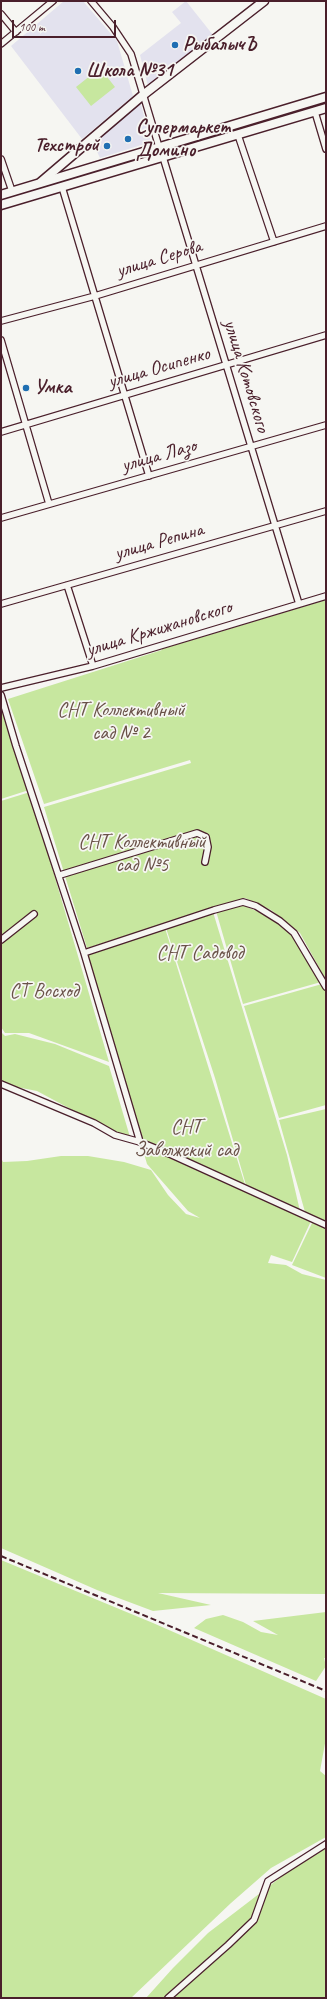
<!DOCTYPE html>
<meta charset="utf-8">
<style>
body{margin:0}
#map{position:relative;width:327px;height:1999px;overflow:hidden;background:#f6f6f2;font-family:Caveat,sans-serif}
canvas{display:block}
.frame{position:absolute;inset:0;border:2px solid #4a1f2b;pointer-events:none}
.scale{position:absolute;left:12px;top:20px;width:104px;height:18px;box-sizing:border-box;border:2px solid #4a1f2b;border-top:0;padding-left:5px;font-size:12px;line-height:14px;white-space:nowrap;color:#4a1f2b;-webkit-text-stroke:3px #f6f6f2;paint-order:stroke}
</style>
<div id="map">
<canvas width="327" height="1999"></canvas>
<div class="frame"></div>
<div class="scale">100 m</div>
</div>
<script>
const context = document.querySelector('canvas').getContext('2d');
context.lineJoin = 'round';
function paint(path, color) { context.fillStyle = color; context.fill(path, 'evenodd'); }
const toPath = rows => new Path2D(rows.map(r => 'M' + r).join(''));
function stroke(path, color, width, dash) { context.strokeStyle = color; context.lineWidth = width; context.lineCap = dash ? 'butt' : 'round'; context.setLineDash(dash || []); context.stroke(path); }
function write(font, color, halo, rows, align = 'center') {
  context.font = font + ' Caveat,sans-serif'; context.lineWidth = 3.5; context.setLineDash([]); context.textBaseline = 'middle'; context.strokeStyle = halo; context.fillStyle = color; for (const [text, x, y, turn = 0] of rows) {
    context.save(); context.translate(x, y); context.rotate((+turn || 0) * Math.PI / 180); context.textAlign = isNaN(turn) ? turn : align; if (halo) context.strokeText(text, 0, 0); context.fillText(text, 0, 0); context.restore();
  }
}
paint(toPath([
 [64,1,83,1,117,41,133,96,82,139,11,46],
 [186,1,213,35,148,86,140,55,181,23,172,12],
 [140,101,151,142,100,158,92,141]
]), '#e3e2ee');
paint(toPath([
 [100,68,115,87,91,106,76,87],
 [326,600,326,980,300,933,271,910,245,898,87,948,44,807,191,763,190,760,44,804,8,699,162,650,162,649],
 [1,695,29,790,1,799],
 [30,792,109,1062,29,1033,5,1033,1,1027,1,801],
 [243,905,270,917,292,935,321,982,243,1004,216,911],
 [213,912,287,1155,300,1211,246,1185,215,1078,166,928],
 [165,928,247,1191,311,1220,305,1212,279,1120,326,1109,326,1278,292,1265,312,1223,311,1221,292,1262,271,1255,268,1263,286,1265,302,1274,326,1280,326,1594,158,1593,211,1605,153,1611,97,1590,1,1548,1,1158,3,1162,27,1161,61,1156,88,1156,124,1162,151,1170,168,1195,186,1214,200,1218,188,1211,147,1164,87,955],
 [322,984,326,991,326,1105,279,1118,244,1006],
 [1,1032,5,1036,15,1034,55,1044,109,1066,130,1137,121,1136,37,1091,1,1084],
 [1,1560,153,1623,326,1699,326,1738,320,1771,326,1776,326,1837,271,1868,231,1903,131,1998,1,1998],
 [326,1612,326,1658,324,1658,326,1666,316,1681,194,1628,206,1619,223,1615,243,1622,261,1632,278,1635,253,1621],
 [326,1848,326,1998,146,1998,173,1968,208,1933,285,1874]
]), '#c7e79f');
const street = toPath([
 [91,1,113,27,131,54,159,147],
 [1,14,16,32],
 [1,44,53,1],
 [315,112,326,149],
 [238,135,274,242],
 [163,157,299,604],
 [1,159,12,191],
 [62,187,149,476],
 [1,321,95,296,326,226],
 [1,340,49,504],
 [1,432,326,335],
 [1,518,326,425],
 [67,585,93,666],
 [1,604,326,511],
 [1,688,93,666,326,596],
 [1,695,16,746,84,953,140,1142],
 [60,875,197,833,206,837,208,847,205,862],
 [1,940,34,914],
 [84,953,214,910,243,902,256,906,280,921,294,933,326,987],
 [1,1084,94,1123,115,1135,140,1142,172,1155,326,1225],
 [168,1998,228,1945,254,1920,268,1881,326,1844]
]);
const secondary = toPath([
 [41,182,143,95,264,1]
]);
const primary = toPath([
 [1,195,326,97],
 [1,205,326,108]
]);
stroke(street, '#4a1f2b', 8);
stroke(secondary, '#4a1f2b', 11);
stroke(primary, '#4a1f2b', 11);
stroke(street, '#f6f6f2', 5.5);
stroke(secondary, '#f6f6f2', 8);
stroke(primary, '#f6f6f2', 8);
stroke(toPath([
 [1,1556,326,1691]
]), '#4a1f2b', 2, [6, 3]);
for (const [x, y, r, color] of [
 [175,45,4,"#1f6fb2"],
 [78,71,4,"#1f6fb2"],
 [128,139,4,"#1f6fb2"],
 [107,146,4,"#1f6fb2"],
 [26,388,4,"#1f6fb2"]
]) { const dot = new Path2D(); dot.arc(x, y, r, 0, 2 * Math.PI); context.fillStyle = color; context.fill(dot); stroke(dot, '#f6f6f2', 1.5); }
write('bold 20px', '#4a1f2b', '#f6f6f2', [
 ["РыбалычЪ",183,45],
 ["Школа №31",86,71],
 ["Супермаркет",136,128],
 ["Домино",136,151],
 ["Техстрой",99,146,"right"],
 ["Умка",34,388]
], 'left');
write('20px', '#4a1f2b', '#f6f6f2', [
 ["улица Серова",159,259,-17],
 ["улица Осипенко",159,368,-16],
 ["улица Котовского",246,376,73],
 ["улица Лазо",159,456,-16],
 ["улица Репина",159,542,-16],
 ["улица Кржижановского",159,629,-17]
]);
write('20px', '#695148', '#f6f6f2', [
 ["СНТ Коллективный",121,711],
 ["сад № 2",121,734],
 ["СНТ Коллективный",142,843],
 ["сад №5",142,866],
 ["СНТ Садовод",200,954],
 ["СТ Восход",44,992],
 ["СНТ",186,1128],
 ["Заволжский сад",186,1151]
]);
</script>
